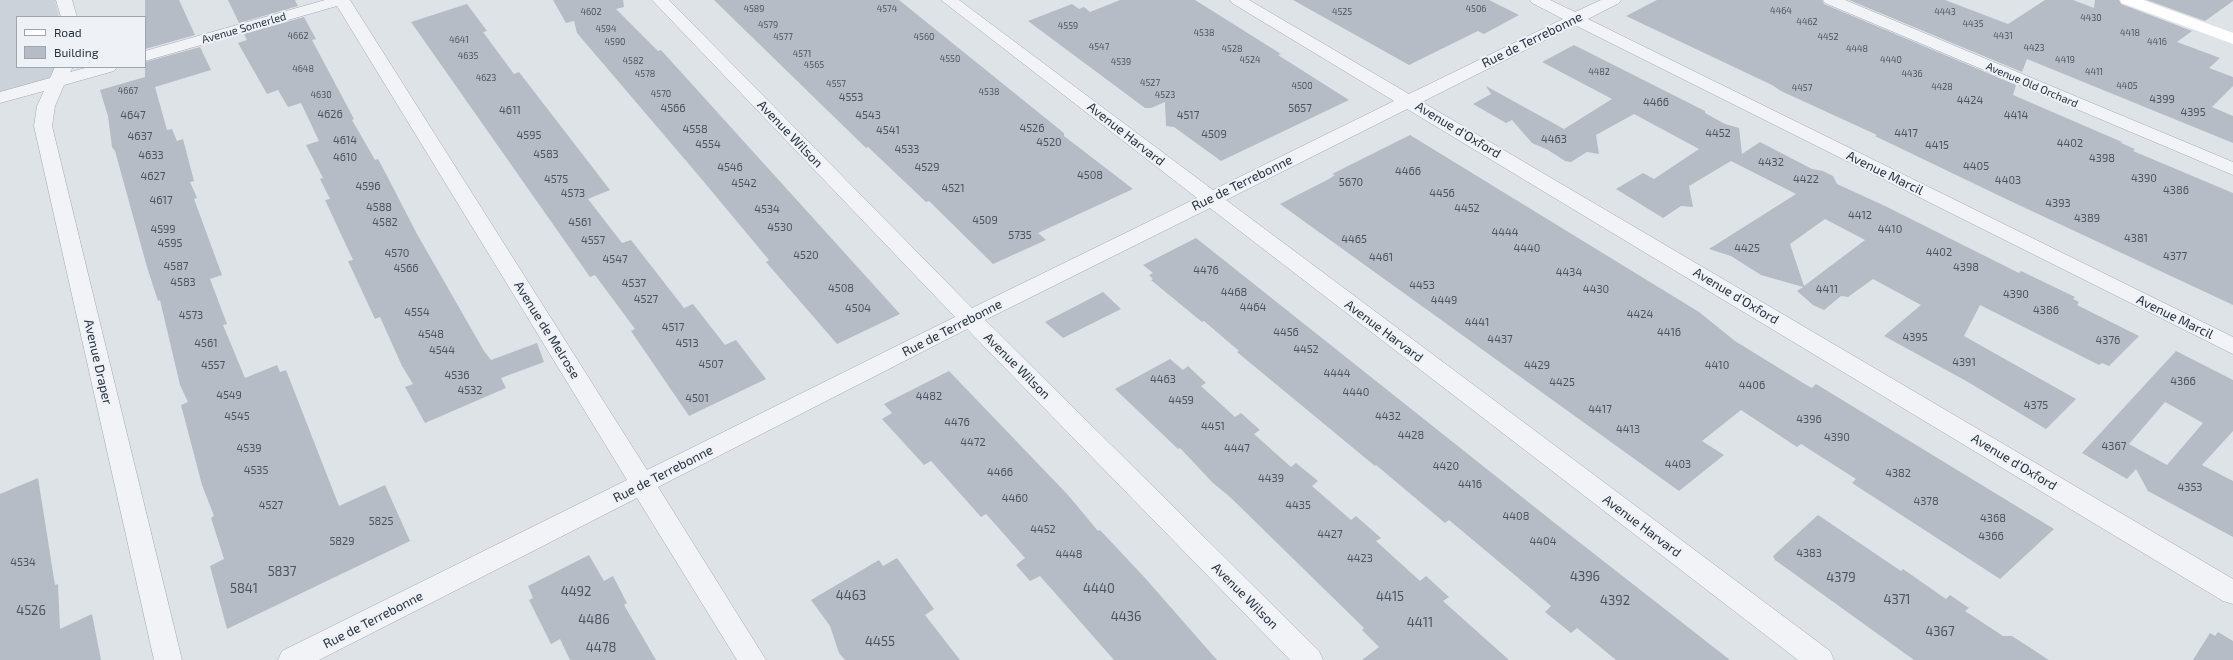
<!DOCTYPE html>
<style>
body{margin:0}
#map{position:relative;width:2233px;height:660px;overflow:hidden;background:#dee3e8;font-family:"Exo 2",sans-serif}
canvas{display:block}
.legend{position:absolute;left:16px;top:16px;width:130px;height:52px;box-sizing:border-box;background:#eef2f6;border:1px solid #9ea5ad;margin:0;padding:5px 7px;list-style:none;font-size:12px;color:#27313f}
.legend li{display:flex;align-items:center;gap:8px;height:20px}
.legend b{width:20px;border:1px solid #9ea5ad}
</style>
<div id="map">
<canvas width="2233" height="660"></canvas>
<ul class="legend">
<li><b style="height:5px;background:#fff"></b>Road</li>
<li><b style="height:11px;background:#b5bcc5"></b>Building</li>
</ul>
</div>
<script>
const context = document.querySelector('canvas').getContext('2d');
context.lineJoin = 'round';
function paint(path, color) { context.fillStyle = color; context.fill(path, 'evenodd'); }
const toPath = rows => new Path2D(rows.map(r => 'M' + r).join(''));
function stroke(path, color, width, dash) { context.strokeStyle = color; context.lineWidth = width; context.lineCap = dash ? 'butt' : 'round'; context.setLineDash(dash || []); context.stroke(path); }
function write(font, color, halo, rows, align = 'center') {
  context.font = font + ' "Exo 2",sans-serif'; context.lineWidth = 4; context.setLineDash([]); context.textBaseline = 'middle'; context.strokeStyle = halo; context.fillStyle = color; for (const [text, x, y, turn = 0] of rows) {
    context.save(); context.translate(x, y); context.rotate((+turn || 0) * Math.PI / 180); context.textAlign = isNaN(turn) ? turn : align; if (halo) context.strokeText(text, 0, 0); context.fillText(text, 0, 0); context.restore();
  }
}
paint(toPath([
 [0,0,55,0,59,17,17,17,17,67,61,67,57,82,0,98]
]), '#ccd2da');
paint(toPath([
 [145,0,179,0,195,35,145,49],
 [228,0,295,0,298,6,239,23],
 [553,0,623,0,624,7,616,9,658,51,661,50,900,314,837,344,766,262,769,260,699,176,577,33,574,21,566,23],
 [714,0,899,0,1064,133,1064,136,1133,189,1038,233,1046,240,993,264,929,201,926,202,868,147,866,148],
 [1120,0,1195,0,1281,54,1278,55,1349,100,1221,161,1174,127,1166,126,1165,102,1151,108,1145,108,1028,21,1072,4,1079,9,1084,7,1090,12],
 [1293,0,1489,0,1519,15,1484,34,1478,31,1409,65],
 [1657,0,1822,0,1824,4,2016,85,2013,95,2122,142,2121,143,2135,149,2133,151,2233,193,2233,305,2006,199,1875,136,1877,135,1781,91,1772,85,1626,16],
 [1849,0,1945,0,2008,24,2045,0,2073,0,2094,8,2095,0,2119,0,2121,4,2192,31,2177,42,2220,58,2209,68,2233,77,2233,86,2212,107,2233,116,2233,143,2027,59,2022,72],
 [2147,0,2233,0,2233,1,2205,21],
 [467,4,487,31,483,32,514,74,519,72,610,190,588,199,622,243,631,240,684,308,693,304,725,345,736,340,766,379,689,416,631,331,635,329,595,275,590,277,411,22],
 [304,17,316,39,312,40,354,119,352,120,375,160,378,159,385,172,417,234,484,351,491,360,537,343,544,362,501,378,506,388,425,423,405,387,413,384,402,366,380,317,375,319,348,261,353,260,325,200,330,199,320,179,323,178,306,145,319,141,301,103,288,107,278,90,267,94,238,43,247,40,244,34],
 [1574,45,1705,111,1705,113,1725,124,1739,128,1742,154,1760,142,1812,169,1823,171,1833,176,1837,184,1885,206,2019,273,2021,271,2075,297,2073,299,2079,302,2077,305,2139,336,2109,366,2102,363,2099,365,1980,305,1964,336,2076,399,2046,429,1968,382,1884,336,1921,305,1873,279,1848,297,1841,296,1824,310,1813,305,1797,291,1803,287,1761,275,1731,256,1709,249,1796,194,1731,161,1689,186,1693,207,1681,206,1663,218,1616,189,1643,173,1654,179,1699,149,1634,114,1596,135,1599,154,1587,152,1571,162,1565,161,1548,150,1532,143,1512,120,1506,123,1473,104,1491,94,1486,86,1564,129,1612,99,1542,62],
 [1825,219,1865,240,1804,286,1790,244],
 [200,47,211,70,155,87,167,130,172,129,177,141,183,139,194,181,190,182,197,198,194,199,222,275,210,279,227,324,223,325,245,378,277,365,280,372,286,370,339,506,385,485,410,541,227,629,210,566,224,559,211,518,214,516,202,485,181,405,188,402,180,385,160,300,158,301,147,267,115,151,112,147,108,116,100,90,145,77,145,62],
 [1410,135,1699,312,1735,341,1808,386,1812,388,1816,384,2054,529,2000,579,1852,483,1856,479,1801,444,1797,447,1741,410,1702,441,1724,455,1679,491,1280,204,1329,179,1335,175,1332,174],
 [1196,238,1556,524,1730,660,1616,660,1577,628,1571,633,1545,612,1551,606,1535,592,1449,520,1445,523,1376,465,1375,466,1237,352,1239,351,1204,321,1202,322,1151,280,1153,279,1149,275,1153,273,1143,265],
 [1103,292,1121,309,1063,338,1045,322],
 [2176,351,2233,380,2233,431,2202,465,2233,481,2233,537,2148,491,2136,469,2127,479,2082,453],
 [2165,402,2203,423,2167,465,2129,444],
 [1170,359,1183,370,1188,366,1206,383,1201,386,1235,417,1241,413,1260,430,1254,434,1291,467,1296,463,1318,481,1312,486,1351,520,1356,516,1381,538,1376,541,1420,581,1426,576,1449,597,1443,601,1509,660,1362,660,1379,647,1362,630,1364,628,1230,497,1213,483,1180,448,1178,449,1115,389],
 [949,371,1068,495,1098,531,1100,530,1145,578,1217,660,1114,660,1040,576,1030,581,1016,565,1025,558,995,524,986,514,981,517,931,461,924,465,882,419,892,413,884,404],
 [38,478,55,585,58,584,60,629,92,614,101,660,0,660,0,494],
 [1818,515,1901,571,1903,569,1946,599,1950,595,1969,608,1965,611,2003,636,2012,636,2049,660,1914,660,1775,560,1773,556],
 [589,555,604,581,613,576,627,603,624,605,656,660,570,660,560,639,551,644,529,600,533,598,528,586],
 [897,558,934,609,925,615,960,660,845,660,839,653,830,626,811,600,879,560,883,566],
 [2218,632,2233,641,2233,660,2193,660,2210,633,2215,636]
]), '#b5bcc5');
const street = toPath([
 [56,0,72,0,77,17,61,17,56,0],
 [325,0,350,0,647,470,955,317,652,0,669,0,972,308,1197,198,941,0,959,0,1213,190,1394,101,1232,3,1230,0,1249,0,1409,94,1563,19,1532,3,1530,0,1550,0,1575,12,1601,0,1621,0,1619,3,1588,19,2233,337,2233,354,1575,25,1422,102,2233,579,2233,604,2223,601,1407,109,1226,200,1830,651,1834,660,1798,660,1210,208,985,320,1319,651,1323,660,1290,660,967,329,658,487,766,660,737,660,637,498,319,660,278,660,282,651,627,480,337,6,145,61,145,51,325,0],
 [1823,0,1845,0,2233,162,2233,175,1825,3,1823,0],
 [55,67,73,67,70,72,89,67,117,67,114,71,64,85,55,106,52,126,182,660,154,660,34,126,37,106,44,91,0,103,0,92,50,78,55,67]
]);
stroke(street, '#a3aab2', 1);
paint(street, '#f1f3f6');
paint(toPath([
 [2120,0,2143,0,2233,33,2233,44,2122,3,2120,0]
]), '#fff');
write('9px', '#4a5460', null, [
 ["4589",754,9],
 ["4574",887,9],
 ["4506",1476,9],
 ["4464",1781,11],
 ["4602",591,12],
 ["4525",1342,12],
 ["4443",1945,12],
 ["4430",2091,18],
 ["4462",1807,22],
 ["4435",1973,24],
 ["4579",768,25],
 ["4559",1068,26],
 ["4594",606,29],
 ["4538",1204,33],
 ["4418",2130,33],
 ["4662",298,36],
 ["4431",2003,36],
 ["4577",783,37],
 ["4560",924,37],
 ["4452",1828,37],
 ["4641",459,40],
 ["4590",615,42],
 ["4416",2157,42],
 ["4547",1099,47],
 ["4423",2034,48],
 ["4528",1232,49],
 ["4448",1857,49],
 ["4571",802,54],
 ["4635",468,56],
 ["4550",950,59],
 ["4524",1250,60],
 ["4440",1891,60],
 ["4419",2065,60],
 ["4582",633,61],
 ["4539",1121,62],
 ["4565",814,65],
 ["4648",303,69],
 ["4482",1599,72],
 ["4411",2094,72],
 ["4578",645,74],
 ["4436",1912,74],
 ["4623",486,78],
 ["4527",1150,83],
 ["4557",836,84],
 ["4500",1302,86],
 ["4405",2127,86],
 ["4428",1942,87],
 ["4457",1802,88],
 ["4667",128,91],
 ["4538",989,92],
 ["4570",661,94],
 ["4630",321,95],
 ["4523",1165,95]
]);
write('11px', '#27313f', '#eef2f6', [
 ["Avenue Somerled",244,28,-16],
 ["Avenue Old Orchard",2032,85,23]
]);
write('11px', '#4a5460', null, [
 ["4553",851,97],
 ["4399",2162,99],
 ["4424",1970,100],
 ["4466",1656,102],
 ["4566",673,108],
 ["5657",1300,108],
 ["4611",510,110],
 ["4395",2193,112],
 ["4626",330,114],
 ["4647",133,115],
 ["4543",868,115],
 ["4517",1188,115],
 ["4414",2016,115],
 ["4526",1032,128],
 ["4558",695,129],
 ["4541",888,130],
 ["4452",1718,133],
 ["4417",1906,133],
 ["4509",1214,134],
 ["4595",529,135],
 ["4637",140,136],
 ["4463",1554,139],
 ["4614",345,140],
 ["4520",1049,142],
 ["4402",2070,143],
 ["4554",708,144],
 ["4415",1937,145],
 ["4533",907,149],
 ["4583",546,154],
 ["4633",151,155],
 ["4610",345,157],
 ["4398",2102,158],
 ["4432",1771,162],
 ["4405",1976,166],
 ["4546",730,167],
 ["4529",927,167],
 ["4466",1408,171],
 ["4508",1090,175],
 ["4627",153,176],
 ["4390",2144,178],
 ["4575",556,179],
 ["4422",1806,179],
 ["4403",2008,180],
 ["5670",1351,182],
 ["4542",744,183],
 ["4596",368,186],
 ["4521",953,188],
 ["4386",2176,190],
 ["4573",573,193],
 ["4456",1442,193],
 ["4617",161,200],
 ["4393",2058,203],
 ["4588",379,207],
 ["4452",1467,208],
 ["4534",767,209],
 ["4412",1860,215],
 ["4389",2087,218],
 ["4509",985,220],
 ["4582",385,222],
 ["4561",580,222],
 ["4530",780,227],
 ["4599",163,229],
 ["4410",1890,229],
 ["4444",1505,232],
 ["5735",1020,235],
 ["4381",2136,238],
 ["4465",1354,239],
 ["4557",593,240],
 ["4595",170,243],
 ["4440",1527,248],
 ["4425",1747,248],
 ["4402",1939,252],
 ["4570",397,253],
 ["4520",806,255],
 ["4377",2175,256],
 ["4461",1381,257],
 ["4547",615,259],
 ["4587",176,266],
 ["4398",1966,267],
 ["4566",406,268],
 ["4476",1206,270],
 ["4434",1569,272],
 ["4583",183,282],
 ["4537",634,283],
 ["4453",1422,285],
 ["4508",841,288],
 ["4430",1596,289],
 ["4411",1827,289],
 ["4468",1234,292],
 ["4390",2016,294],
 ["4527",646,299],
 ["4449",1444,300],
 ["4464",1253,307],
 ["4504",858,308],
 ["4386",2046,310],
 ["4554",417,312],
 ["4424",1640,314],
 ["4573",191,315],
 ["4441",1477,322],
 ["4517",673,327],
 ["4456",1286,332],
 ["4416",1669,332],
 ["4548",431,334],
 ["4395",1915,337],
 ["4437",1500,339],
 ["4376",2108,340],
 ["4561",206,343],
 ["4513",687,343],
 ["4452",1306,349],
 ["4544",442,350],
 ["4391",1964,362],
 ["4507",711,364],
 ["4557",213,365],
 ["4429",1537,365],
 ["4410",1717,365],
 ["4444",1337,373],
 ["4536",457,375],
 ["4463",1163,379],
 ["4366",2183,381],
 ["4425",1562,382],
 ["4406",1752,385],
 ["4532",470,390],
 ["4440",1356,392],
 ["4549",229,395],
 ["4482",929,396],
 ["4501",697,398],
 ["4459",1181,400],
 ["4375",2036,405],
 ["4417",1600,409],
 ["4545",237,416],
 ["4432",1388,416],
 ["4396",1809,419],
 ["4476",957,422],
 ["4451",1213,426],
 ["4413",1628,429],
 ["4428",1411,435],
 ["4390",1837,437],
 ["4472",973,442],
 ["4367",2114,446],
 ["4539",249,448],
 ["4447",1237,448],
 ["4403",1678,464],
 ["4420",1446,466],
 ["4535",256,470],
 ["4466",1000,472],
 ["4382",1898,473],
 ["4439",1271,478],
 ["4416",1470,484],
 ["4353",2190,487],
 ["4460",1015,498],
 ["4378",1926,501],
 ["4527",271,505],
 ["4435",1298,505],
 ["4408",1516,516],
 ["4368",1993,518],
 ["5825",381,521],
 ["4452",1043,529],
 ["4427",1330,534],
 ["4366",1991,536],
 ["5829",342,541],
 ["4404",1543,541],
 ["4383",1809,553],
 ["4448",1069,554],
 ["4423",1360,558],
 ["4534",23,562]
]);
write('13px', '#27313f', '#eef2f6', [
 ["Rue de Terrebonne",1532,40,-26],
 ["Avenue d'Oxford",1458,130,31],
 ["Avenue Wilson",790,134,46],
 ["Avenue Harvard",1126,134,38],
 ["Avenue Marcil",1885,173,26],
 ["Rue de Terrebonne",1242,183,-26],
 ["Avenue d'Oxford",1736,296,31],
 ["Avenue Marcil",2175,317,26],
 ["Rue de Terrebonne",952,328,-27],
 ["Avenue de Melrose",547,330,58],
 ["Avenue Harvard",1384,331,37],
 ["Avenue Draper",98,362,77],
 ["Avenue Wilson",1017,366,45],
 ["Avenue d'Oxford",2014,462,31],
 ["Rue de Terrebonne",663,474,-27],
 ["Avenue Harvard",1642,526,37],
 ["Avenue Wilson",1245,596,45],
 ["Rue de Terrebonne",373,620,-27]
]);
write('13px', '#4a5460', null, [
 ["5837",282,572],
 ["4396",1585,577],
 ["4379",1841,578],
 ["5841",244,589],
 ["4440",1099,589],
 ["4492",576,592],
 ["4463",851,596],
 ["4415",1390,597],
 ["4371",1897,600],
 ["4392",1615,601],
 ["4526",31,611],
 ["4436",1126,617],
 ["4486",594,620],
 ["4411",1420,623],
 ["4367",1940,632],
 ["4455",880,642],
 ["4478",601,648]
]);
</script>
